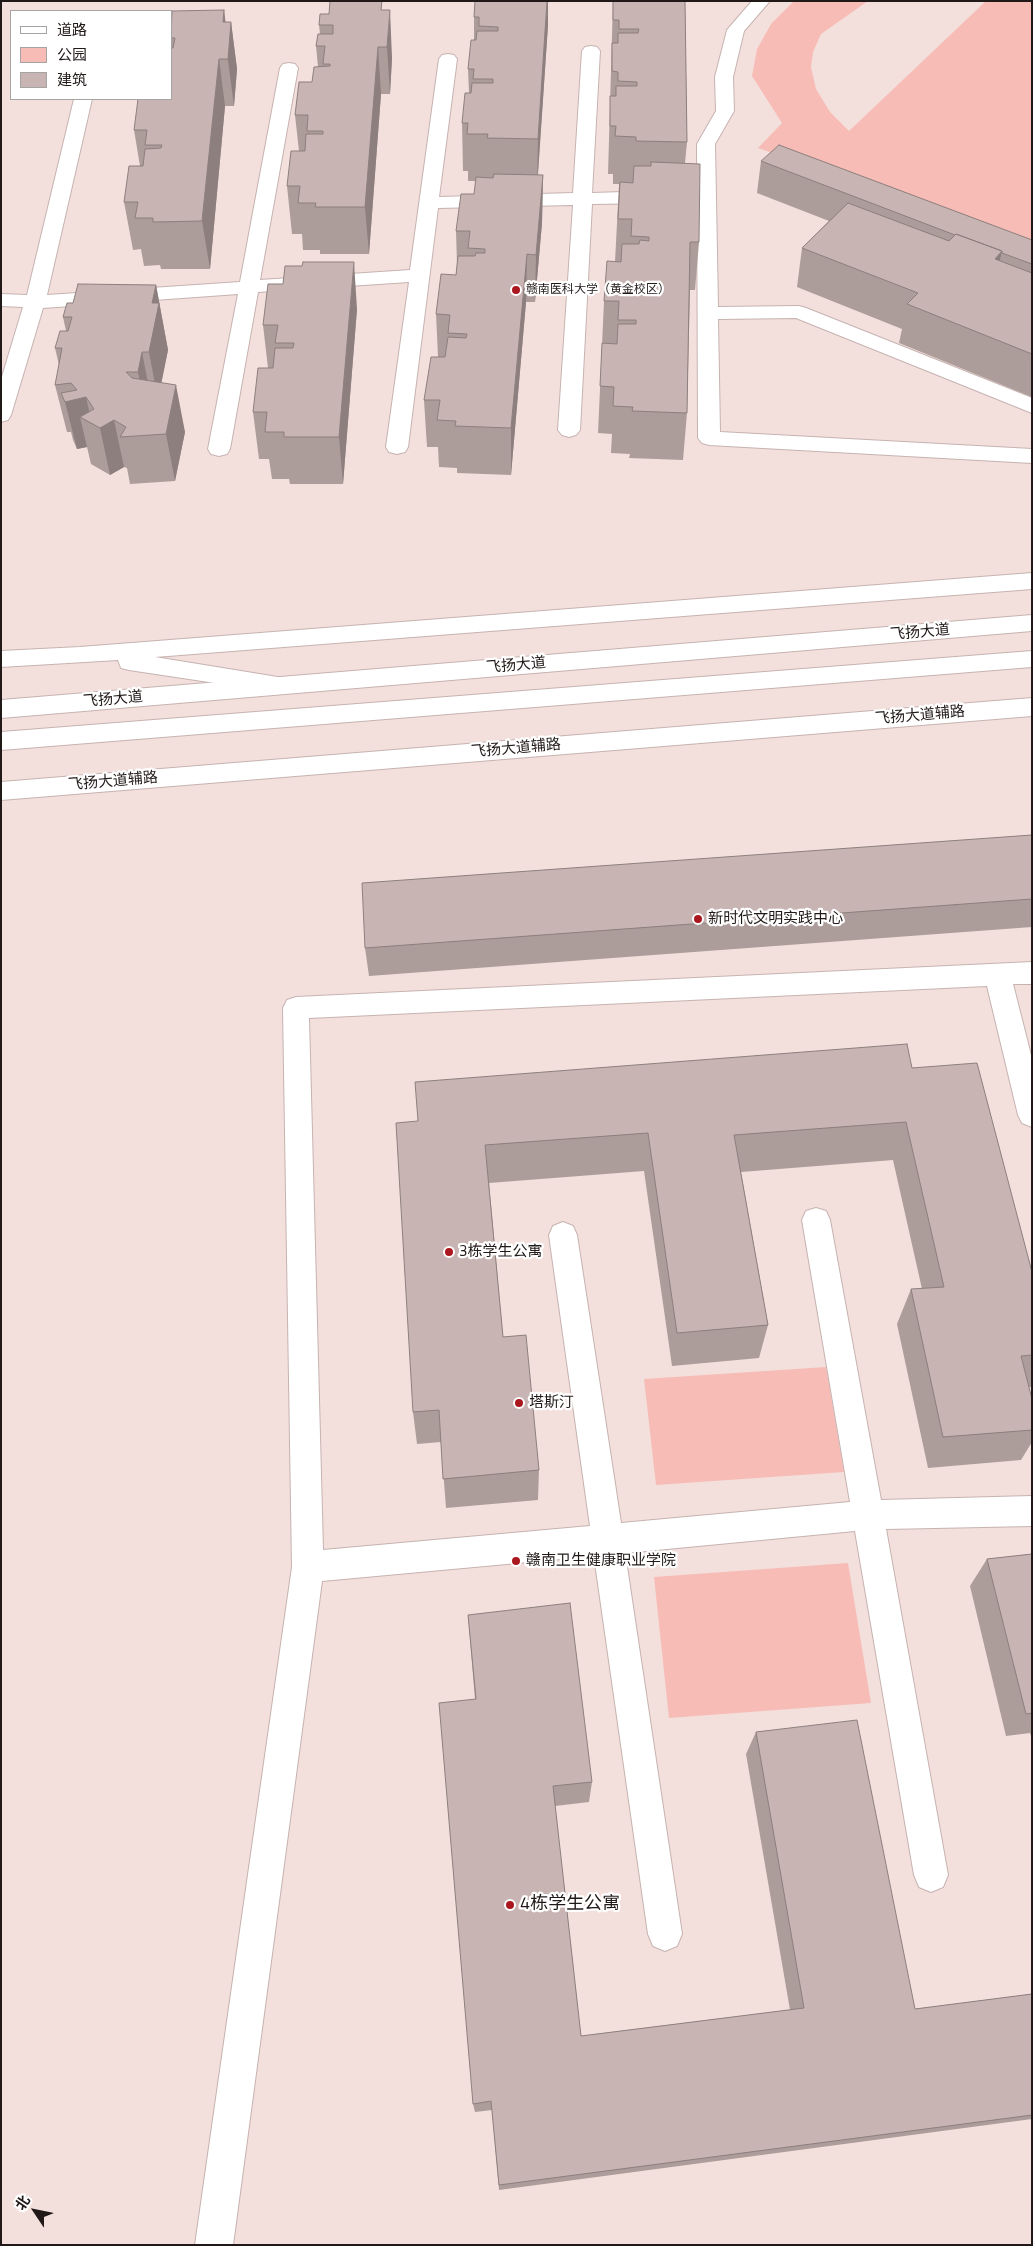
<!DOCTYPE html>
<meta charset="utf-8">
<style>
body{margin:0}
#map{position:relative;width:1033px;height:2246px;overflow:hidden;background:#f3e0dd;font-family:"Titillium Web","Noto Sans SC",sans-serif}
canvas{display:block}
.frame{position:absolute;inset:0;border:2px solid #201918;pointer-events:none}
.legend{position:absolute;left:10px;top:10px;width:162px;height:90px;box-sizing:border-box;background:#fff;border:1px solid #a6a3a3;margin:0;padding:6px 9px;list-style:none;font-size:15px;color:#201918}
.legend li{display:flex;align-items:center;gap:10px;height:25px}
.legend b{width:25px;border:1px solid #a6a3a3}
.north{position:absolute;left:10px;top:2186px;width:50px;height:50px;-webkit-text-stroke:4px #fff;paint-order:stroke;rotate:304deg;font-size:14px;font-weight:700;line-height:20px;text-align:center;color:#201918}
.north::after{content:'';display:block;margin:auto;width:18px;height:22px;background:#201918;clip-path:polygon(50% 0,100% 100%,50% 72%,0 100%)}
</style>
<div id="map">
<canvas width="1033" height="2246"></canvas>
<div class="frame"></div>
<ul class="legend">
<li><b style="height:6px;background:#fff"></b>道路</li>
<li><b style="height:14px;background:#f7bcb6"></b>公园</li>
<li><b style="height:14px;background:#c8b5b3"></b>建筑</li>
</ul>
<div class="north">北</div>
</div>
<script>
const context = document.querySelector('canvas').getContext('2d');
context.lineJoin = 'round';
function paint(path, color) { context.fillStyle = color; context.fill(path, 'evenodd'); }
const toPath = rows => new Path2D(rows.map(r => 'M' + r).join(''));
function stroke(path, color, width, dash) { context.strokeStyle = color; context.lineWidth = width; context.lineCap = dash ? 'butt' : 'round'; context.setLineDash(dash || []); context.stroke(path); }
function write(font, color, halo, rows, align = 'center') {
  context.font = font + ' "Titillium Web","Noto Sans SC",sans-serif'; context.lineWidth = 4.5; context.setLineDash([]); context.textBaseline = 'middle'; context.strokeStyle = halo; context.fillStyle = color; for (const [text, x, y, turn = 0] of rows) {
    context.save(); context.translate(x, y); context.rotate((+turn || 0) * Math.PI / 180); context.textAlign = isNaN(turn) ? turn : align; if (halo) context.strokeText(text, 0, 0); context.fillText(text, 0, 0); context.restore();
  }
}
paint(toPath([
 [794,1,868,1,821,34,813,52,811,67,816,89,830,112,849,131,986,1,1032,1,1032,243,758,148,782,123,752,76,757,49,771,24],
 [826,1367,844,1472,656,1485,644,1379],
 [848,1563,871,1703,669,1718,654,1577]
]), '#f7bcb6');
const street = toPath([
 [752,1,770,1,744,31,733,77,734,111,715,144,718,307,799,306,806,308,1032,398,1032,413,796,318,718,319,720,432,1032,449,1032,463,709,445,702,443,698,438,697,144,716,111,715,77,727,30,752,1],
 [591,46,597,47,600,51,592,193,655,191,662,193,664,197,662,201,655,203,592,204,580,430,576,435,569,437,562,435,558,430,573,205,438,208,408,447,405,452,397,454,389,452,386,447,409,282,258,292,230,449,227,454,219,456,211,454,208,449,238,294,43,308,11,415,8,420,1,422,1,380,23,307,1,306,1,294,27,295,74,99,92,99,47,295,240,282,280,68,283,64,289,63,295,64,298,68,260,280,410,270,439,59,442,55,448,54,454,55,457,59,439,197,573,193,582,51,585,47,591,46],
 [1032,962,1032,984,1013,984,1032,1059,1032,1127,1022,1123,1018,1115,987,986,309,1018,323,1550,590,1526,549,1235,553,1226,563,1222,573,1226,577,1235,621,1523,850,1502,802,1220,806,1211,816,1208,826,1211,830,1220,881,1500,1032,1496,1032,1526,886,1529,948,1875,943,1887,931,1892,919,1887,914,1875,855,1531,625,1553,682,1934,677,1946,665,1951,653,1946,648,1934,594,1556,322,1581,233,2245,195,2245,292,1567,283,1008,287,1000,296,997,1032,962]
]);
const secondary = toPath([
 [1032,573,1032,589,155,657,290,679,294,685,290,691,282,693,129,670,121,668,118,660,1,667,1,651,80,647,1032,573],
 [1032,698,1032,716,1,800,1,782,1032,698]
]);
const primary = toPath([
 [1032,615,1032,631,1,718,1,700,1032,615],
 [1032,651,1032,667,1,750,1,732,1032,651]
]);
stroke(street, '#c6b3b1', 2);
stroke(secondary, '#c6b3b1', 2);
stroke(primary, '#c6b3b1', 2);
paint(street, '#fff');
paint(secondary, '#fff');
paint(primary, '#fff');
paint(toPath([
 [475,1,548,25,538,175,543,175,542,223,535,302,526,302,511,475,457,473,457,468,439,467,438,447,427,447,424,400,438,357,436,314,456,275,457,264,456,231,474,194,476,181,468,181,468,171,463,171,462,123,469,93,468,69,474,40,474,17],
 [613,1,685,1,687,142,685,163,699,242,695,290,690,290,687,413,683,460,629,458,630,454,611,453,612,434,598,433,604,301,615,262,619,184,613,184,613,174,608,174],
 [224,10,225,22,231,22,237,69,234,106,225,106,210,269,161,269,160,265,144,266,141,249,133,250,124,202,140,166,134,130,171,99,171,16],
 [383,10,392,58,390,94,381,94,369,254,320,254,320,250,303,250,302,234,292,234,287,186,299,151,295,115,312,82,318,67,316,46,320,34,319,25,329,14],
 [761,161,1032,240,1032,397,899,343,902,329,797,287,802,248,829,221,757,193],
 [156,285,168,350,161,383,185,432,175,481,130,484,127,468,124,467,110,475,91,464,87,447,77,449,73,440,71,432,67,432,55,385,59,365,55,348,66,331,63,317,73,303],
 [357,309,343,484,290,484,289,479,272,479,269,459,259,459,253,412,268,368,263,325],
 [1032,835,1032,927,369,976,365,948],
 [912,1068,1032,1272,1032,1387,1029,1387,1032,1399,1032,1442,1021,1460,928,1468,897,1324,911,1289,922,1289,893,1160,741,1172,768,1325,759,1358,672,1366,644,1171,489,1183,503,1337,539,1470,538,1500,446,1508,441,1442,417,1444,413,1412,418,1121],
 [1032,1554,1032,1739,1030,1733,1006,1736,970,1586,987,1559],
 [468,1615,592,1782,589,1802,555,1806,581,2036,790,2010,746,1754,756,1732,915,2009,1032,1994,1032,2119,499,2190,492,2110,475,2112,473,2104,475,1699]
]), '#ac9c9a');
paint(toPath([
 [547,1,548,1,548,25,537,186,538,139],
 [224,10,229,49,231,22,237,69,234,106,223,22],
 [390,10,392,58,390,94,387,47],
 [378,47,381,94,369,254,365,207],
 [219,59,225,106,210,269,202,221],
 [543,175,542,223,535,302,536,255],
 [1002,251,993,290,995,259],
 [527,254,526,302,511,475,511,428],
 [354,262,357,309,343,484,339,437],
 [156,285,168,350,158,400,149,352,152,303],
 [142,352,151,399,147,419,138,372],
 [176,385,185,432,175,481,166,434],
 [86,397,92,424,80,417,87,447,77,449,65,402],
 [114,420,124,467,110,475,100,428]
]), '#8c7f7d');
const building = toPath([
 [330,1,382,1,381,10,390,10,387,47,378,47,365,207,315,207,316,203,298,203,300,186,287,186,291,151,305,151,306,134,323,134,323,131,307,131,308,115,295,115,299,82,312,82,314,67,330,66,330,64,323,64,325,46,316,46,318,34,333,34,333,25,319,25,320,14,329,14,330,1],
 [475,1,547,1,538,139,487,138,488,134,467,134,468,123,462,123,465,93,471,93,472,83,493,83,493,79,473,79,474,69,468,69,471,40,476,40,477,31,498,31,498,27,479,26,479,17,474,17,475,1],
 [613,1,685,1,687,142,636,141,636,137,615,136,616,126,610,126,610,96,616,96,616,86,637,86,637,82,618,81,618,72,612,71,612,43,618,43,618,33,638,33,639,29,619,29,619,20,613,20,613,1],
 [224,10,223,22,231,22,228,59,219,59,202,221,153,222,153,218,135,218,138,202,124,202,129,166,143,166,145,149,161,148,162,145,145,145,147,130,134,130,138,99,171,99,171,48,173,48,175,38,171,38,172,11,224,10],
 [779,145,1032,240,1032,264,1002,253,1002,251,956,234,955,235,761,161,779,145],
 [651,162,700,164,699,242,690,242,687,413,632,411,633,407,613,406,614,387,600,386,602,343,617,344,618,324,636,324,636,320,618,320,619,301,604,301,607,261,621,262,622,244,639,244,640,240,649,241,649,237,631,236,632,219,618,219,620,182,633,183,634,166,651,166,651,162],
 [494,174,543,175,536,255,527,254,511,428,455,426,456,421,437,420,440,400,424,400,431,357,445,357,448,337,466,338,467,334,448,333,450,315,436,314,441,274,456,275,458,256,475,256,476,253,485,253,485,249,468,248,470,231,456,231,461,194,474,194,476,177,493,178,494,174],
 [848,203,949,241,956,234,1002,251,995,259,1032,273,1032,354,907,304,918,293,802,248,848,203],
 [303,262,354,262,339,437,284,437,284,432,265,432,267,412,253,412,258,368,273,368,275,348,293,348,294,343,275,343,278,325,263,325,268,284,283,284,285,266,302,266,303,262],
 [78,284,156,285,152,303,159,303,149,352,142,352,138,372,126,372,132,378,176,385,166,434,120,437,126,427,114,420,100,428,80,417,94,409,86,397,65,402,61,393,77,390,71,383,55,385,62,348,55,348,60,331,68,331,72,317,63,317,67,303,73,303,78,284],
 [1032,835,1032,899,365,948,362,883,1032,835],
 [907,1044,912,1068,977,1063,1032,1272,1032,1355,1021,1356,1032,1399,1032,1430,943,1437,911,1289,944,1287,906,1122,734,1135,768,1325,677,1333,648,1133,485,1145,503,1337,526,1335,539,1470,443,1479,439,1410,413,1412,396,1123,418,1121,415,1082,907,1044],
 [1032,1554,1032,1713,1026,1714,987,1559,1032,1554],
 [570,1603,592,1782,553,1786,581,2036,804,2008,756,1732,857,1720,915,2009,1032,1994,1032,2115,499,2185,491,2101,473,2104,439,1703,476,1699,468,1615,570,1603]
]);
paint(building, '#c8b5b3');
stroke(building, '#8c7f7d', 1);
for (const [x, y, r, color] of [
 [516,290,5,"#ab171e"],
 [698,919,5,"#ab171e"],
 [449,1252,5,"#ab171e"],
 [519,1403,5,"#ab171e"],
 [516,1561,5,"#ab171e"],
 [510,1905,5,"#ab171e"]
]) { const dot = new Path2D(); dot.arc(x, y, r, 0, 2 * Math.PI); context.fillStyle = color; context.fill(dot); stroke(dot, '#fff', 2); }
write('12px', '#201918', '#fff', [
 ["赣南医科大学（黄金校区）",526,290]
], 'left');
write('15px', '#201918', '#fff', [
 ["飞扬大道",920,633,-5],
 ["飞扬大道",516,666,-5],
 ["飞扬大道",113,700,-5],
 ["飞扬大道辅路",920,716,-5],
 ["飞扬大道辅路",516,749,-5],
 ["飞扬大道辅路",113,782,-5]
]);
write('15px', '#201918', '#fff', [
 ["新时代文明实践中心",708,919],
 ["3栋学生公寓",459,1252],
 ["塔斯汀",529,1403],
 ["赣南卫生健康职业学院",526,1561]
], 'left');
write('18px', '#201918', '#fff', [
 ["4栋学生公寓",520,1905]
], 'left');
</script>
